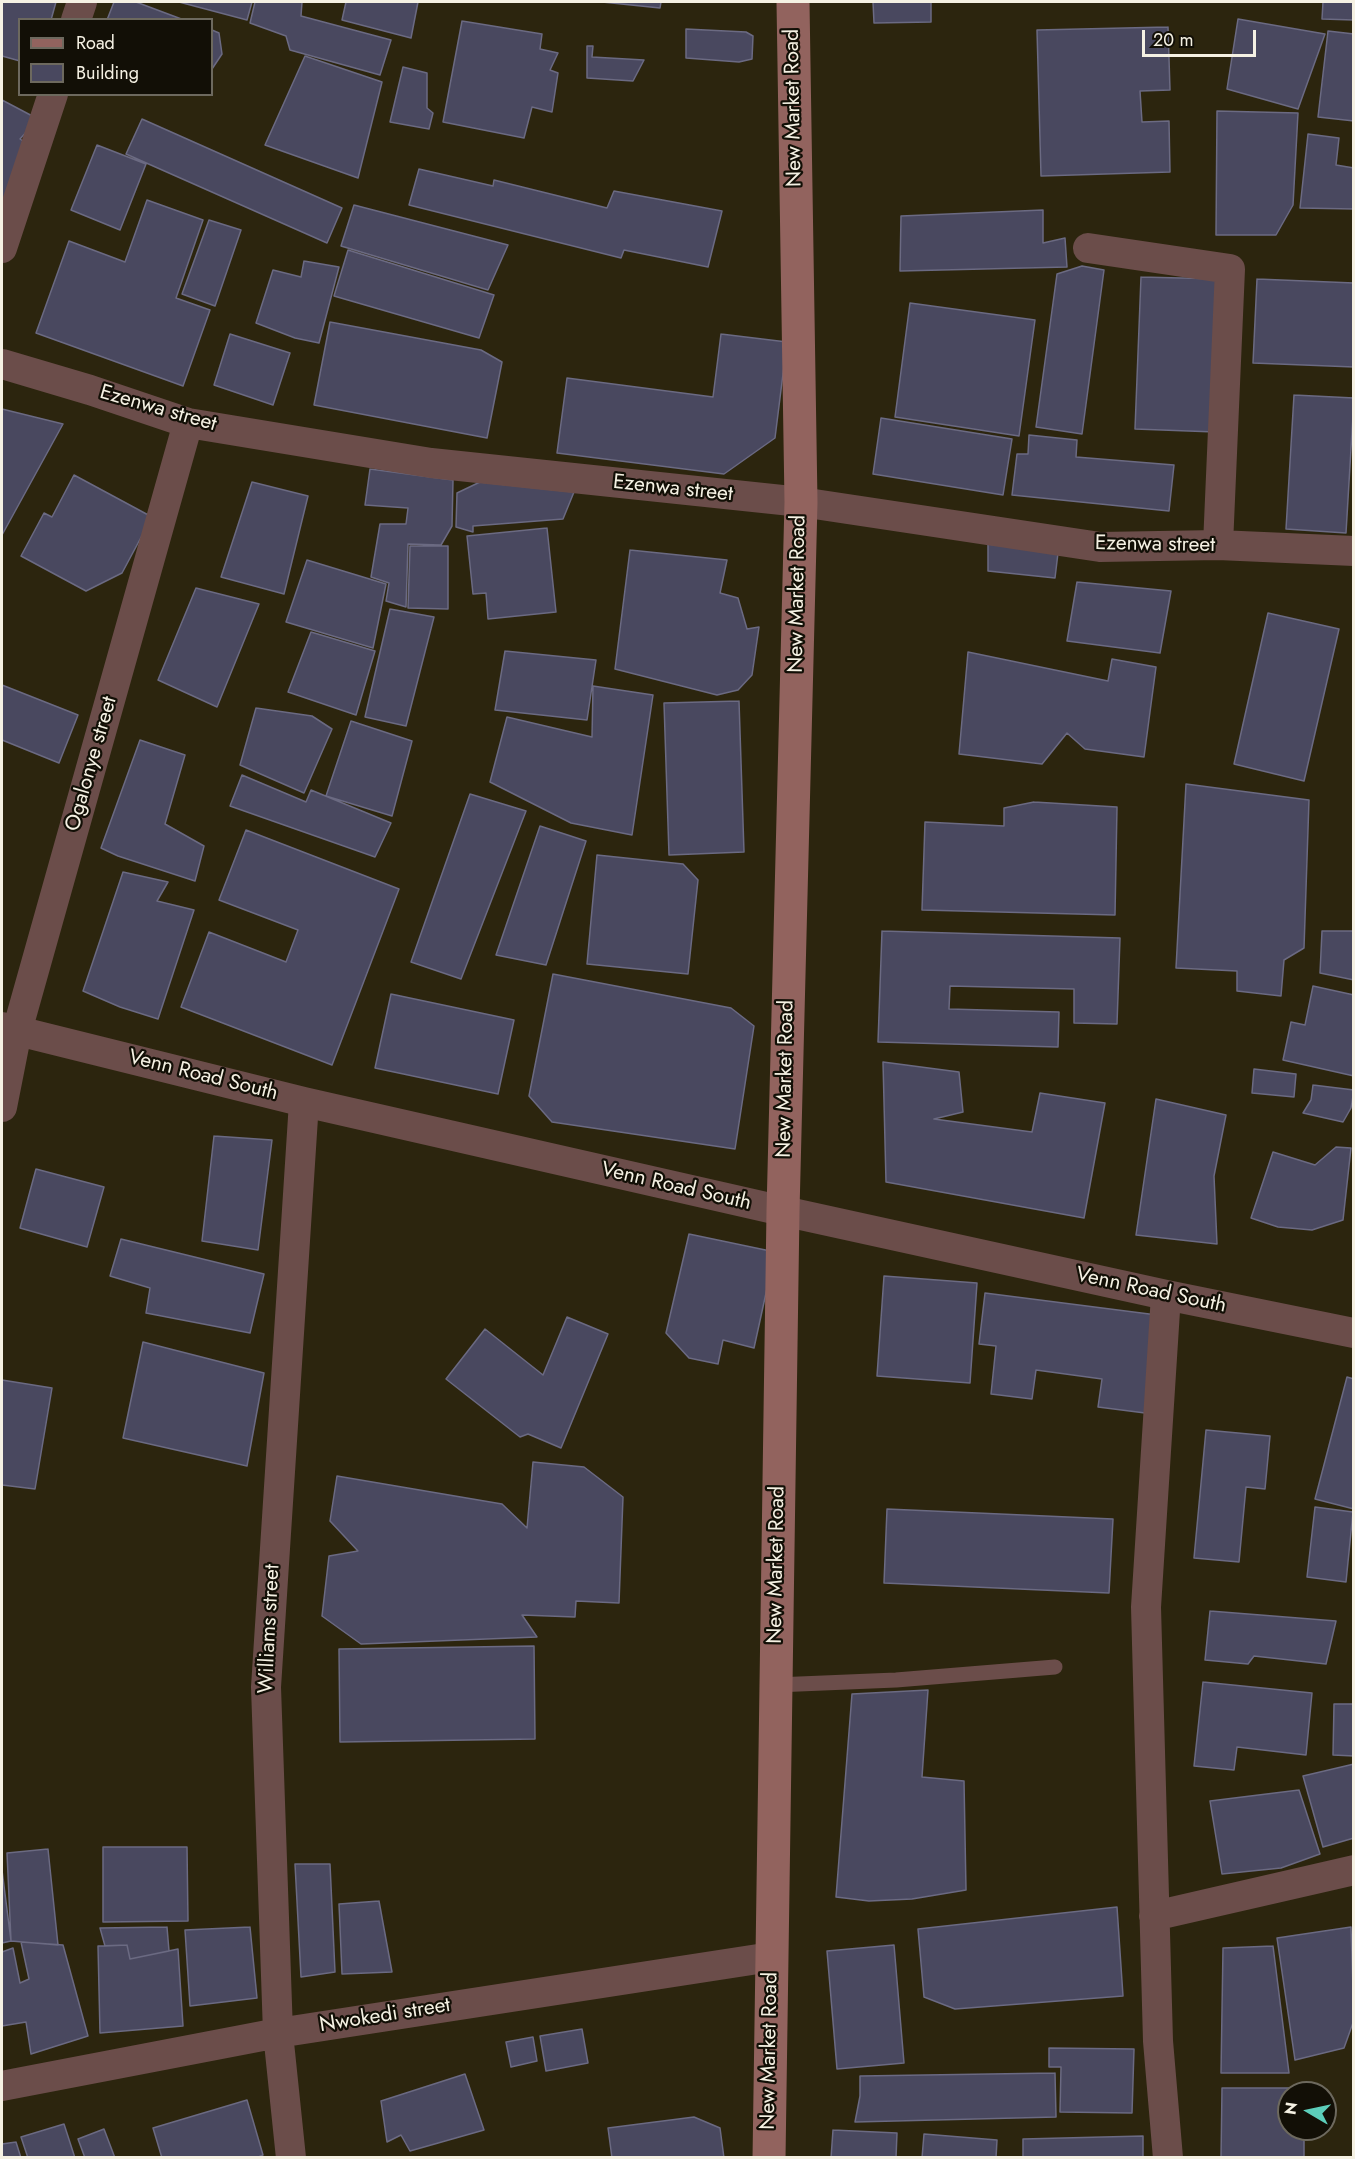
<!DOCTYPE html>
<style>
body{margin:0}
#map{position:relative;width:1355px;height:2159px;overflow:hidden;background:#2c250e;font-family:Jost,sans-serif}
canvas{display:block}
.frame{position:absolute;inset:0;border:3px solid #f5f1e3;pointer-events:none}
.legend{position:absolute;left:18px;top:18px;width:195px;height:78px;box-sizing:border-box;background:#120f06;border:2px solid #6d695e;margin:0;padding:8px 10px;list-style:none;font-size:18px;color:#f5f1e3}
.legend li{display:flex;align-items:center;gap:12px;height:30px}
.legend b{width:30px;border:2px solid #6d695e}
.north{position:absolute;left:1277px;top:2081px;width:60px;height:60px;box-sizing:border-box;background:#120f06;border:2px solid #6d695e;border-radius:50%;rotate:279deg;font-size:16px;font-weight:700;line-height:24px;text-align:center;color:#f5f1e3}
.north::after{content:'';display:block;margin:auto;width:21px;height:27px;background:#5cceba;clip-path:polygon(50% 0,100% 100%,50% 72%,0 100%)}
.scale{position:absolute;left:1142px;top:30px;width:114px;height:27px;box-sizing:border-box;border:3px solid #f5f1e3;border-top:0;padding-left:8px;font-size:18px;line-height:21px;white-space:nowrap;color:#f5f1e3;-webkit-text-stroke:4px #120f06;paint-order:stroke}
</style>
<div id="map">
<canvas width="1355" height="2159"></canvas>
<div class="frame"></div>
<ul class="legend">
<li><b style="height:8px;background:#92635e"></b>Road</li>
<li><b style="height:16px;background:#49485f"></b>Building</li>
</ul>
<div class="north">N</div>
<div class="scale">20 m</div>
</div>
<script>
const context = document.querySelector('canvas').getContext('2d');
context.lineJoin = 'round';
function paint(path, color) { context.fillStyle = color; context.fill(path, 'evenodd'); }
const toPath = rows => new Path2D(rows.map(r => 'M' + r).join(''));
function stroke(path, color, width, dash) { context.strokeStyle = color; context.lineWidth = width; context.lineCap = dash ? 'butt' : 'round'; context.setLineDash(dash || []); context.stroke(path); }
function write(font, color, halo, rows, align = 'center') {
  context.font = font + ' Jost,sans-serif'; context.lineWidth = 4.5; context.setLineDash([]); context.textBaseline = 'middle'; context.strokeStyle = halo; context.fillStyle = color; for (const [text, x, y, turn = 0] of rows) {
    context.save(); context.translate(x, y); context.rotate((+turn || 0) * Math.PI / 180); context.textAlign = isNaN(turn) ? turn : align; if (halo) context.strokeText(text, 0, 0); context.fillText(text, 0, 0); context.restore();
  }
}
const building = toPath([
 [2,2,56,2,51,20,20,20,20,61,2,56,2,2],
 [114,2,136,2,184,20,107,20,114,2],
 [179,2,252,2,247,20,179,2],
 [255,2,302,2,301,16,391,40,380,75,290,50,286,36,250,23,255,2],
 [346,2,418,2,411,38,342,20,346,2],
 [602,2,661,2,660,8,602,2],
 [873,2,931,2,931,22,874,23,873,2],
 [1323,2,1354,2,1354,20,1322,19,1323,2],
 [1238,19,1325,34,1298,109,1227,89,1238,19],
 [462,21,542,34,540,49,558,53,550,70,558,73,552,112,532,107,524,138,443,122,462,21],
 [1168,27,1170,90,1140,91,1142,122,1169,121,1170,172,1041,176,1037,30,1168,27],
 [686,29,746,32,753,36,752,59,739,62,686,58,686,29],
 [212,30,219,33,222,54,212,69,212,30],
 [1328,31,1354,34,1354,121,1318,117,1328,31],
 [587,46,593,46,592,57,644,60,633,81,587,78,587,46],
 [305,56,382,82,358,178,265,145,305,56],
 [403,67,427,73,427,108,433,113,429,129,390,122,403,67],
 [2,100,38,119,20,139,29,145,2,204,2,100],
 [1217,111,1298,113,1293,205,1276,235,1216,235,1217,111],
 [142,119,342,208,327,243,126,154,142,119],
 [1308,134,1339,138,1336,165,1354,168,1354,209,1300,208,1308,134],
 [97,145,146,164,120,230,71,210,97,145],
 [419,169,493,186,494,180,607,208,614,191,722,211,708,267,624,250,621,258,409,205,419,169],
 [147,200,203,220,176,298,210,310,183,386,36,333,69,241,125,262,147,200],
 [354,205,508,245,488,290,341,246,354,205],
 [1043,210,1043,243,1065,238,1067,267,900,271,901,216,1043,210],
 [209,220,241,230,215,306,182,294,209,220],
 [348,250,494,295,479,338,334,296,348,250],
 [304,261,339,267,319,343,295,338,256,323,273,270,301,277,304,261],
 [1082,266,1104,270,1082,434,1036,427,1057,274,1082,266],
 [1141,277,1221,279,1215,432,1135,429,1141,277],
 [1257,279,1354,283,1354,367,1253,363,1257,279],
 [910,303,1035,320,1019,436,895,417,910,303],
 [330,322,481,350,502,362,487,438,314,405,330,322],
 [230,334,290,353,273,405,214,385,230,334],
 [721,334,787,342,775,438,724,474,557,453,567,378,713,397,721,334],
 [1294,395,1354,398,1346,533,1286,529,1294,395],
 [2,409,63,424,2,535,2,409],
 [881,418,1012,439,1003,495,873,474,881,418],
 [1029,435,1077,440,1076,457,1174,465,1169,511,1012,495,1017,454,1028,454,1029,435],
 [370,469,453,480,452,526,441,545,408,544,406,607,386,601,389,583,371,577,380,524,406,524,408,508,365,505,370,469],
 [74,475,152,517,122,573,86,591,21,556,44,513,52,517,74,475],
 [252,482,308,496,284,594,221,577,252,482],
 [480,482,574,492,563,519,473,526,473,532,456,527,457,493,480,482],
 [547,528,556,612,488,619,486,593,473,594,467,536,547,528],
 [988,544,1058,553,1055,578,988,571,988,544],
 [410,546,448,546,448,609,408,608,410,546],
 [630,550,727,560,720,593,738,598,747,629,759,627,752,675,738,690,717,695,615,669,630,550],
 [307,560,386,584,373,648,286,622,307,560],
 [1077,582,1171,591,1160,653,1067,641,1077,582],
 [196,588,259,604,217,707,158,680,196,588],
 [390,609,434,617,406,726,365,717,390,609],
 [1268,613,1339,629,1304,781,1234,764,1268,613],
 [311,632,375,651,356,715,288,692,311,632],
 [505,651,596,660,587,720,495,710,505,651],
 [968,652,1108,681,1112,659,1156,667,1144,757,1085,749,1067,733,1042,764,959,754,968,652],
 [2,685,78,715,59,763,2,740,2,685],
 [593,686,653,695,632,835,571,823,490,782,507,717,592,737,593,686],
 [739,701,744,852,669,855,664,703,739,701],
 [256,708,312,716,332,729,304,793,240,765,256,708],
 [351,721,412,741,392,816,326,796,351,721],
 [140,740,185,755,165,824,204,846,195,881,118,856,101,848,140,740],
 [242,775,306,802,311,790,391,823,375,857,230,806,242,775],
 [1186,784,1309,800,1304,948,1284,960,1281,996,1237,991,1237,971,1176,968,1186,784],
 [470,794,526,811,461,979,411,962,470,794],
 [1034,802,1117,807,1115,915,922,910,925,822,1004,826,1004,808,1034,802],
 [540,826,586,841,546,965,496,955,540,826],
 [246,830,399,889,332,1065,181,1007,209,932,286,962,298,930,219,900,246,830],
 [597,855,683,864,698,880,688,974,587,964,597,855],
 [123,872,168,882,157,901,194,910,158,1019,120,1007,83,991,123,872],
 [882,931,1120,938,1117,1024,1074,1023,1074,989,950,986,949,1009,1059,1012,1058,1047,878,1042,882,931],
 [1322,931,1354,931,1354,980,1320,973,1322,931],
 [553,974,731,1008,754,1026,735,1149,552,1122,529,1096,553,974],
 [1313,986,1354,995,1354,1076,1283,1060,1291,1022,1305,1025,1313,986],
 [391,994,514,1020,498,1094,375,1068,391,994],
 [883,1062,959,1072,963,1112,934,1119,1032,1132,1040,1093,1105,1103,1084,1218,886,1182,883,1062],
 [1254,1069,1296,1074,1294,1097,1252,1093,1254,1069],
 [1313,1085,1354,1090,1351,1108,1343,1122,1303,1113,1311,1100,1313,1085],
 [1156,1099,1226,1115,1214,1176,1217,1244,1136,1235,1156,1099],
 [214,1136,272,1140,258,1250,202,1241,214,1136],
 [1336,1147,1351,1148,1343,1220,1312,1230,1278,1227,1251,1218,1273,1152,1315,1165,1336,1147],
 [36,1169,104,1187,87,1247,20,1228,36,1169],
 [689,1234,775,1252,754,1348,723,1340,718,1364,689,1358,666,1333,689,1234],
 [121,1239,264,1274,250,1333,146,1313,150,1288,110,1276,121,1239],
 [884,1276,977,1283,970,1383,877,1376,884,1276],
 [985,1293,1157,1315,1145,1413,1098,1407,1102,1379,1036,1370,1032,1399,991,1394,996,1346,979,1344,985,1293],
 [567,1317,608,1334,561,1448,528,1434,520,1437,446,1379,485,1329,543,1375,567,1317],
 [143,1342,264,1373,247,1466,123,1438,143,1342],
 [1347,1377,1354,1379,1354,1509,1315,1499,1347,1377],
 [2,1380,52,1388,35,1489,2,1485,2,1380],
 [1206,1430,1270,1436,1265,1489,1246,1487,1239,1562,1194,1558,1206,1430],
 [533,1462,584,1467,623,1497,619,1603,576,1601,575,1617,522,1615,537,1637,361,1644,322,1616,329,1556,358,1551,330,1521,337,1476,502,1504,527,1528,533,1462],
 [1315,1507,1353,1512,1346,1582,1307,1577,1315,1507],
 [887,1509,1113,1519,1109,1593,884,1583,887,1509],
 [1210,1611,1336,1621,1326,1664,1254,1656,1248,1664,1205,1660,1210,1611],
 [534,1646,535,1739,340,1742,339,1649,534,1646],
 [1203,1682,1312,1693,1306,1755,1237,1747,1234,1770,1194,1766,1203,1682],
 [928,1690,922,1777,964,1781,966,1890,912,1899,869,1901,836,1897,852,1694,928,1690],
 [1334,1704,1354,1704,1354,1756,1333,1755,1334,1704],
 [1354,1764,1354,1838,1323,1847,1303,1776,1354,1764],
 [1299,1790,1320,1854,1281,1868,1222,1874,1210,1801,1299,1790],
 [103,1847,187,1847,188,1921,103,1922,103,1847],
 [48,1849,58,1945,11,1941,7,1853,48,1849],
 [295,1864,330,1864,335,1972,301,1977,295,1864],
 [2,1870,11,1941,2,1943,2,1870],
 [379,1901,392,1972,342,1974,339,1904,379,1901],
 [1117,1907,1123,1996,955,2009,924,1997,918,1929,1117,1907],
 [167,1927,169,1951,130,1959,127,1945,105,1946,100,1928,167,1927],
 [250,1927,257,1998,190,2006,185,1930,250,1927],
 [1351,1927,1354,2020,1344,2048,1295,2060,1277,1938,1351,1927],
 [21,1942,63,1945,88,2036,31,2054,26,2022,2,2026,2,1952,13,1948,20,1983,29,1979,21,1942],
 [127,1945,130,1959,178,1949,183,2026,100,2033,98,1946,127,1945],
 [894,1945,904,2063,837,2069,827,1951,894,1945],
 [1273,1946,1289,2073,1221,2073,1223,1948,1273,1946],
 [582,2029,588,2063,546,2071,540,2036,582,2029],
 [533,2037,537,2061,511,2067,506,2042,533,2037],
 [1049,2048,1134,2049,1132,2113,1060,2112,1061,2067,1049,2067,1049,2048],
 [1055,2073,1056,2117,855,2122,860,2096,860,2076,1055,2073],
 [465,2074,484,2130,410,2151,401,2135,387,2142,381,2101,465,2074],
 [1222,2088,1304,2088,1304,2093,1289,2093,1289,2129,1304,2129,1304,2158,1221,2158,1222,2088],
 [247,2100,263,2155,256,2158,162,2158,153,2128,247,2100],
 [694,2117,720,2128,724,2158,612,2158,608,2128,694,2117],
 [64,2124,75,2158,28,2158,21,2137,64,2124],
 [104,2129,115,2158,85,2158,78,2139,104,2129],
 [833,2130,897,2133,896,2158,831,2158,833,2130],
 [924,2134,997,2140,996,2158,922,2158,924,2134],
 [1143,2136,1143,2158,1023,2158,1023,2139,1143,2136],
 [16,2142,21,2158,2,2158,2,2144,16,2142]
]);
paint(building, '#49485f');
stroke(building, '#6b6a82', 1.5);
stroke(toPath([
 [775,1685,896,1680,1055,1667]
]), '#6b4d4a', 15);
stroke(toPath([
 [76,20,82,2],
 [2,248,53,94],
 [1088,248,1230,269,1218,545],
 [2,364,90,390,188,423,431,463,801,502,1100,547,1218,545,1354,551],
 [2,1027,304,1102,783,1211,1166,1295,1354,1333],
 [2,1107,17,1031,188,423],
 [1166,1295,1146,1607,1158,2041,1168,2158],
 [1154,1916,1354,1870],
 [2,2086,278,2033,771,1957],
 [291,2158,278,2033,266,1687,304,1102]
]), '#6b4d4a', 30);
stroke(toPath([
 [769,2158,783,1211,801,502,793,2]
]), '#92635e', 33);
write('21px', '#f5f1e3', '#120f06', [
 ["New Market Road",794,108,-91],
 ["Ezenwa street",158,409,16],
 ["Ezenwa street",673,489,6],
 ["Ezenwa street",1155,545,1],
 ["New Market Road",798,594,-89],
 ["Ogalonye street",92,764,-74],
 ["Venn Road South",203,1076,14],
 ["New Market Road",786,1079,-89],
 ["Venn Road South",676,1187,13],
 ["Venn Road South",1151,1291,12],
 ["New Market Road",777,1565,-89],
 ["Williams street",270,1629,-87],
 ["Nwokedi street",385,2016,-9],
 ["New Market Road",770,2051,-89]
]);
</script>
